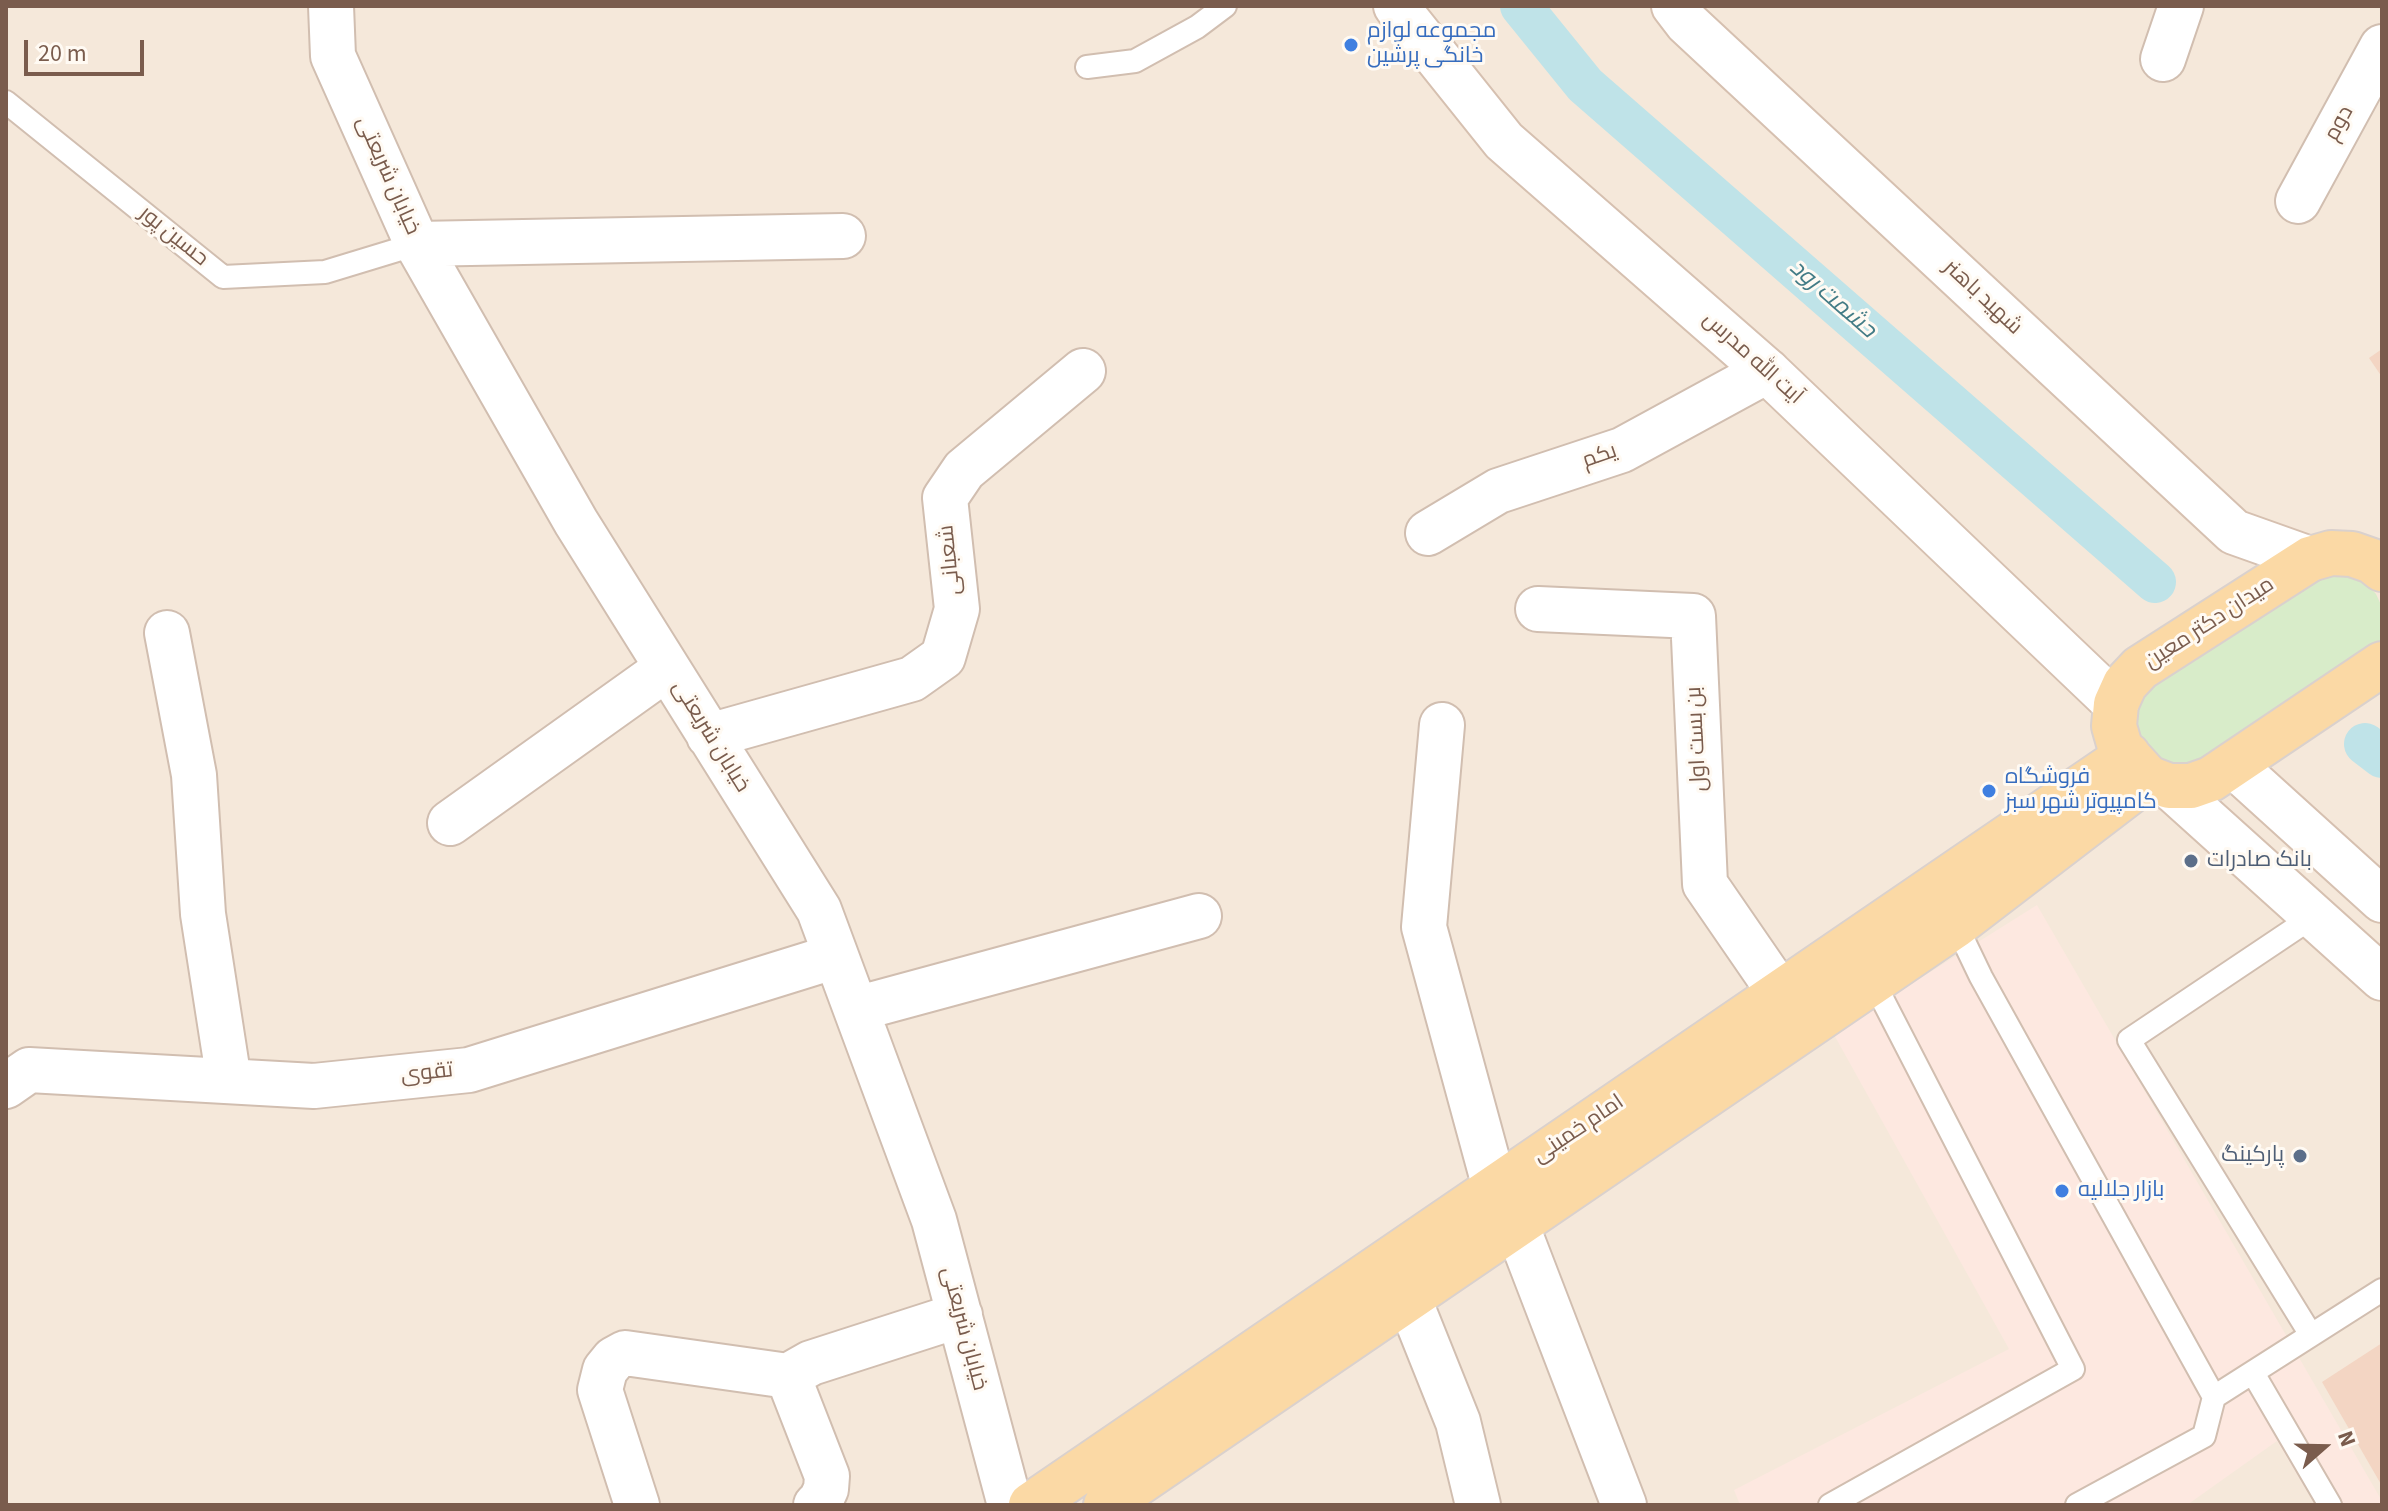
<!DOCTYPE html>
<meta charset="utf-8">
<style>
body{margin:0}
#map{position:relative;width:2388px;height:1511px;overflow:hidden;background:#fdf6ec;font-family:"Source Sans 3",sans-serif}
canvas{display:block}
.frame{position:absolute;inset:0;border:8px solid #7a5c4d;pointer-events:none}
.north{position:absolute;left:2284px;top:1407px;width:80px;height:80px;-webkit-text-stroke:6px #fffaf3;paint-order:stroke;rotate:70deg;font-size:22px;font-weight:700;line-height:32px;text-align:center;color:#7a5c4d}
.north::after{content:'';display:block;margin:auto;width:28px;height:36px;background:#7a5c4d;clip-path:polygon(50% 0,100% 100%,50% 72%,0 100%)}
.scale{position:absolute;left:24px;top:40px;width:120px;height:36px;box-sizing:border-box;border:4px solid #7a5c4d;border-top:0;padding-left:10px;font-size:24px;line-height:28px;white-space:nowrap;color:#7a5c4d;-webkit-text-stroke:6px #fffaf3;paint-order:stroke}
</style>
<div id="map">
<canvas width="2388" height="1511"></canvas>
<div class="frame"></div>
<div class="north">N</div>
<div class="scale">20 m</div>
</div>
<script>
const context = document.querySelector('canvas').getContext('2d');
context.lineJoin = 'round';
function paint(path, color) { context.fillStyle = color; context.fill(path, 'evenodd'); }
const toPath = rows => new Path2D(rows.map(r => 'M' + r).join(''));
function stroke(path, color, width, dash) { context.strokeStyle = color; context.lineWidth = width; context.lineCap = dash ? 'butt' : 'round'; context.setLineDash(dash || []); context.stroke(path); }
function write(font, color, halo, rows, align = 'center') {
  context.font = font + ' "Source Sans 3",Cairo,sans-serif'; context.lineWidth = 6; context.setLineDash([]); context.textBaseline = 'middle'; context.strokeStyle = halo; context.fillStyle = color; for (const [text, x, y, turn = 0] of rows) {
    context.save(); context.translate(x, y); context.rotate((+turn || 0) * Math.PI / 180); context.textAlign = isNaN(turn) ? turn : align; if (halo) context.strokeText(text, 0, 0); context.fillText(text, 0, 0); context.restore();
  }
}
paint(toPath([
 [6,6,2382,6,2382,1505,6,1505]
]), '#f5e8da');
paint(toPath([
 [2037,905,2382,1501,2382,1505,2315,1505,2277,1441,2187,1505,1740,1505,1734,1490,2009,1349,1833,1033]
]), '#fde8e0');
paint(toPath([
 [2334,572,2351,574,2365,582,2376,594,2382,607,2382,639,2373,653,2196,766,2179,767,2162,761,2146,746,2139,735,2136,720,2139,702,2146,688,2315,579]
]), '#d8ecc9');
stroke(toPath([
 [1521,6,1585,85,2155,582],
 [2365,744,2382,757]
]), '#bfe3e8', 42);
paint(toPath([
 [2382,349,2382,377,2369,358],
 [2382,1343,2382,1486,2322,1382]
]), '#f3d5c3');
const service = toPath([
 [1087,67,1135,61,1197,27,1225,6],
 [6,102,223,277,325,272,417,244],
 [1956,925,1981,977,2214,1397],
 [2311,1335,2129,1040,2314,916],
 [2253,1373,2330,1505],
 [1830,1505,2073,1369,1873,981],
 [2077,1505,2204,1436,2214,1397,2382,1290]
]);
const minor = toPath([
 [331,6,333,56,417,244,576,522,819,910,934,1220,1010,1505],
 [2163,59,2181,6],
 [2298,201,2382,47],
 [417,244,843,236],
 [1428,533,1498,491,1622,450,1767,371],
 [1538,609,1693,616,1705,884,1780,993],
 [167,633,194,775,203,914,229,1081],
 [1442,725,1424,927,1495,1188],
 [709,736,912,679,943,657,957,609,945,498,964,470,1083,371],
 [450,823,667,668],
 [856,1009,1199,916],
 [6,1086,29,1070,314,1086,469,1070,836,956],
 [1516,1224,1624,1505],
 [1408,1297,1458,1422,1478,1505],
 [788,1376,827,1476,826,1489,821,1500,816,1505],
 [637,1505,600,1390,605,1370,614,1359,625,1353,788,1376,811,1363,960,1315]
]);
const secondary = toPath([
 [1396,6,1504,141,1767,371,2116,704],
 [1674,6,1687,23,2234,532,2310,559],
 [2233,765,2382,900],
 [2169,786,2382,978]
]);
const primary = toPath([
 [2382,569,2372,561,2352,554,2331,553,2310,559,2140,668,2125,684,2116,704,2114,726,2120,747,2148,778,2169,786,2191,786,2211,779,2382,664],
 [1031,1505,2128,755],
 [1106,1505,1956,925,2148,778]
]);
stroke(service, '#d1beb0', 26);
stroke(minor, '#d1beb0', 48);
stroke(secondary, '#d6c0b0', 48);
stroke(primary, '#dad1cd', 48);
stroke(service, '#fff', 22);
stroke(minor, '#fff', 44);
stroke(secondary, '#fff', 44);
stroke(primary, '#fbd9a5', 44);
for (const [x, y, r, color] of [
 [1351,45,8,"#3f7fe0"],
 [1989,791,8,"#3f7fe0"],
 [2191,861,8,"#5c6f8a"],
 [2300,1156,8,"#5c6f8a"],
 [2062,1191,8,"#3f7fe0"]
]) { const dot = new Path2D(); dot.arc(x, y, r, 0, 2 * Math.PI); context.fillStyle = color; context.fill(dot); stroke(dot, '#fffaf3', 3); }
write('22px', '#366cbe', '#fffaf3', [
 ["مجموعه لوازم",1367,32],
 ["خانگی پرشین",1367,57],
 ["فروشگاه",2005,778],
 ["کامپیوتر شهر سبز",2005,803],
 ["بازار جلالیه",2078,1191]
], 'left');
write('22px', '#7a5c4d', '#fffaf3', [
 ["دوم",2340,124,-61],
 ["خیابان شریعتی",387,176,66],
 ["حسین پور",173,237,39],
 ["شهید باهنر",1982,298,43],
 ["آیت الله مدرس",1752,359,42],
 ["یکم",1600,457,-19],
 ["شعبانی",951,560,-96],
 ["میدان دکتر معین",2210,624,-33],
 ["خیابان شریعتی",710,737,58],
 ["بن بست اول",1698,739,-93],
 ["تقوی",427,1074,-6],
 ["امام خمینی",1579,1130,-34],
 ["خیابان شریعتی",963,1329,75]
]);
write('22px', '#4e5e75', '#fffaf3', [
 ["بانک صادرات",2207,861],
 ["پارکینگ",2284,1156,"right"]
], 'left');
write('italic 24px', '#437c86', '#fffaf3', [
 ["حشمت رود",1832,300,41]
]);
</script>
